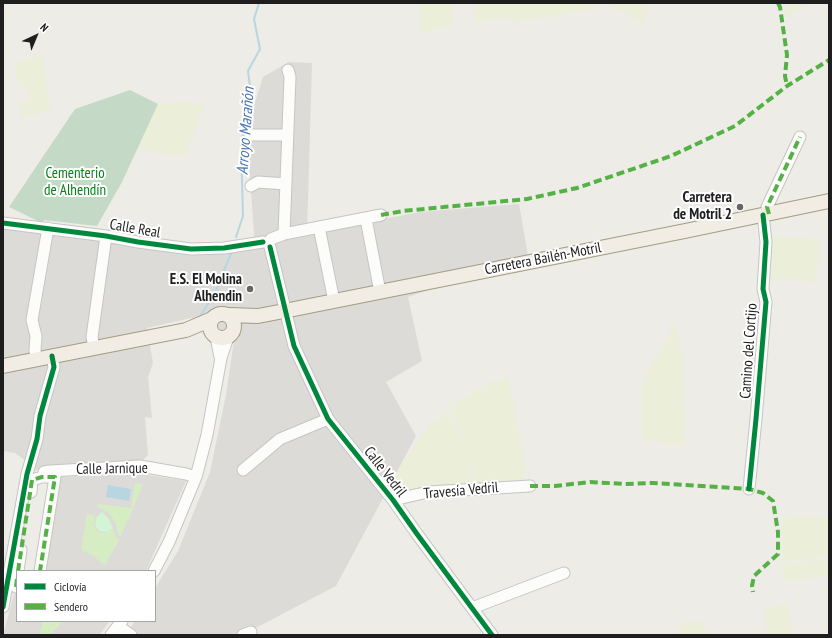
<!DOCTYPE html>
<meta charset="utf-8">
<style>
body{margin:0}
#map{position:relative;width:832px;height:638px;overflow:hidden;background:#edece7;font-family:"PT Sans Narrow",sans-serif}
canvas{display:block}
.frame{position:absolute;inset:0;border:4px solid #1e1e1e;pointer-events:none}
.legend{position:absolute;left:16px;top:570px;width:140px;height:52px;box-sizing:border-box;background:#fff;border:1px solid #a5a5a5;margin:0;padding:5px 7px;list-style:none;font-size:12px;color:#1e1e1e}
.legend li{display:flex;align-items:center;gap:8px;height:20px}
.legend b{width:20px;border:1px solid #a5a5a5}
.north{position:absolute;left:16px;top:16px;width:40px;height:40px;-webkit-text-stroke:3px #fff;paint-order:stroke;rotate:44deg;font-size:11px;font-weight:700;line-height:16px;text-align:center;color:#1e1e1e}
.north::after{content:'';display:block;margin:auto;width:14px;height:18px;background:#1e1e1e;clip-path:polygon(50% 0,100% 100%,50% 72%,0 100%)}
</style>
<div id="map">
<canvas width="832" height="638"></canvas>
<div class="frame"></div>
<ul class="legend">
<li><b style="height:5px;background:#00873e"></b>Ciclovía</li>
<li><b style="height:5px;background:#55b145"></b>Sendero</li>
</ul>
<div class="north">N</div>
</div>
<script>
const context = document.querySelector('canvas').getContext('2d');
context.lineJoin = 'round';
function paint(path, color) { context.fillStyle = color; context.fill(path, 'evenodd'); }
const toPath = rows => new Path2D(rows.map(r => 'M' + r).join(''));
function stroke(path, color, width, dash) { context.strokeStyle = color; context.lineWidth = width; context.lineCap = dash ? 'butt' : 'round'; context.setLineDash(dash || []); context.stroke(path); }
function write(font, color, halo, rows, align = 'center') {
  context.font = font + ' "PT Sans Narrow",sans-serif'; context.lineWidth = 4; context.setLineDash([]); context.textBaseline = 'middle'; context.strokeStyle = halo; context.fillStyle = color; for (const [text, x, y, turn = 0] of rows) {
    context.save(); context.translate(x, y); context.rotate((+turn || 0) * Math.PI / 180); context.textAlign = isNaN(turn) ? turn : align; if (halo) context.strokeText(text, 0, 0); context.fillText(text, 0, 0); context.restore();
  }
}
paint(toPath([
 [289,62,312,63,307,234,420,212,519,204,528,256,408,297,422,361,386,382,416,436,336,586,242,635,128,635,126,634,135,621,155,621,155,588,178,551,210,472,226,395,234,340,191,318,147,328,153,363,148,377,152,418,145,417,148,455,141,462,34,470,33,468,43,437,41,435,26,461,15,453,3,451,3,229,102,239,255,248,248,150,251,116,263,77],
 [141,474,186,481,146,571,41,571,55,477],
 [16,587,17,587,17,621,110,621,99,635,3,635]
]), '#dcdbd8');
paint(toPath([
 [419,3,452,3,453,27,420,32],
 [473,3,597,3,598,8,514,23,508,18,474,23],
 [604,3,651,3,643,25,627,14],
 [790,3,808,3,788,19,784,11],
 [42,55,51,109,21,119,20,102,29,99,27,85,18,87,15,63],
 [182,102,204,103,185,157,148,151,138,147,158,104],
 [770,236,820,239,816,282,776,279,766,282],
 [675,321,683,360,685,446,665,444,642,438,642,387,650,366,661,351],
 [508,376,515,407,518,430,526,470,524,481,476,485,475,476,467,450,456,420,449,408,458,401,488,384],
 [447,411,455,423,468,455,473,476,474,485,396,495,391,490,404,459,417,441,430,426],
 [829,516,829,557,782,561,782,526,785,519,797,517],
 [829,560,829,576,786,582,780,564],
 [788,603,792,635,766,635,765,609],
 [691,621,705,621,704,631,710,632,710,635,678,635,679,624]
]), '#ebeed9');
paint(toPath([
 [135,483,143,484,133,509,120,537,118,534,116,525,114,520,107,512,97,507,98,504,131,508],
 [87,514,95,516,94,522,94,526,98,532,105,533,113,529,115,536,119,540,105,565,92,555,81,550],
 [43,621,63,621,50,635,39,635]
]), '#d6edc4');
paint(toPath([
 [130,90,158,104,122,182,97,226,44,220,42,223,9,207,75,109]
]), '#c5d9c7');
paint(toPath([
 [102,512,109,519,113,528,107,532,99,531,95,525,96,518]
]), '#d3f5d6');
paint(toPath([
 [108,485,131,489,129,501,106,497]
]), '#b8d6e2');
stroke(toPath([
 [236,237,243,216,241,144,251,95,248,71,260,49,254,19,259,3],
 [199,318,215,293,232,251]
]), '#b8d6e2', 2);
const minor = toPath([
 [250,135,287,135],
 [251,186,258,182,286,184],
 [769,214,767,207,800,137],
 [366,219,380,292],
 [3,223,106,236,138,242,191,249,224,248,263,242],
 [319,227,334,301],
 [284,234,290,77,288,70],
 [271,239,284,234,381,215],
 [270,247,294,346,328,419,393,500,417,534,492,635],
 [216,337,220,357],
 [94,348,92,337,106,236],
 [36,360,35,350,36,336,32,320,48,228],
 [243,470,280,439,328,419],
 [44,472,50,471,140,466,186,474,196,477],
 [749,489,756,419,766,302,763,289,766,242,763,215],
 [31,492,32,480,42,477,55,477,40,571],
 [393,500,428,492,530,486],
 [18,571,21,550],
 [154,571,169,542,196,477,207,435,221,358,228,337],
 [17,579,16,587,17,587],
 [3,607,27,474,37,439,40,416,54,367,52,356],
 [472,608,564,573],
 [118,626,131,635],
 [111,635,122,621],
 [243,635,251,632]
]);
const major = toPath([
 '210 326a12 12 0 1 1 24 0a12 12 0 1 1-24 0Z',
 [229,315,258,316,284,311,685,231,829,201],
 [3,366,186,330,212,319]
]);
stroke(minor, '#c5c5c3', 13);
stroke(major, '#a39c83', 16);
stroke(minor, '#fcfcfb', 11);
stroke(major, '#f1ede4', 14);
stroke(toPath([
 [778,3,780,7,787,55,785,76,787,86],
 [769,214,767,207,800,137],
 [381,215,403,211,527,199,577,188,671,156,735,126,787,86,829,60],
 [530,486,555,486,590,482,625,484,653,483,749,489,763,493,773,501,778,532,778,554,754,576,752,586,753,592],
 [18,571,32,480,42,477,55,477,40,571],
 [17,579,16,587,17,587]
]), '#55b145', 4, [8, 4]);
stroke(toPath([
 [3,223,106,236,138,242,191,249,224,248,263,242],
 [270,247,294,346,328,419,393,500,417,534,492,635],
 [749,489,756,419,766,302,763,289,766,242,763,215],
 [3,607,27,474,37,439,40,416,54,367,52,356]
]), '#00873e', 5);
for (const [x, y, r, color] of [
 [740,207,4,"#666664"],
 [250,289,4,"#666664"]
]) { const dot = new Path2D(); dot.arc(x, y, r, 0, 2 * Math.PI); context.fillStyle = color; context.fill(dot); stroke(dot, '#fff', 1.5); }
write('15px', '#05831a', '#fff', [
 ["Cementerio",75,174],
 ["de Alhendín",75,191]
]);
write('bold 15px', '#1e1e1e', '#fff', [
 ["Carretera",732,198],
 ["de Motril 2",732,215],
 ["E.S. El Molina",242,280],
 ["Alhendin",242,297]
], 'right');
write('15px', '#1e1e1e', '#fff', [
 ["Calle Real",135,229,10],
 ["Carretera Bailén-Motril",543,259,-11],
 ["Camino del Cortijo",749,351,-86],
 ["Calle Jarnique",112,469,-1],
 ["Calle Vedril",385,472,52],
 ["Travesía Vedril",461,491,-5]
]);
write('italic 16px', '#4573b4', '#fff', [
 ["Arroyo Marañón",246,131,-86]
]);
</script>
